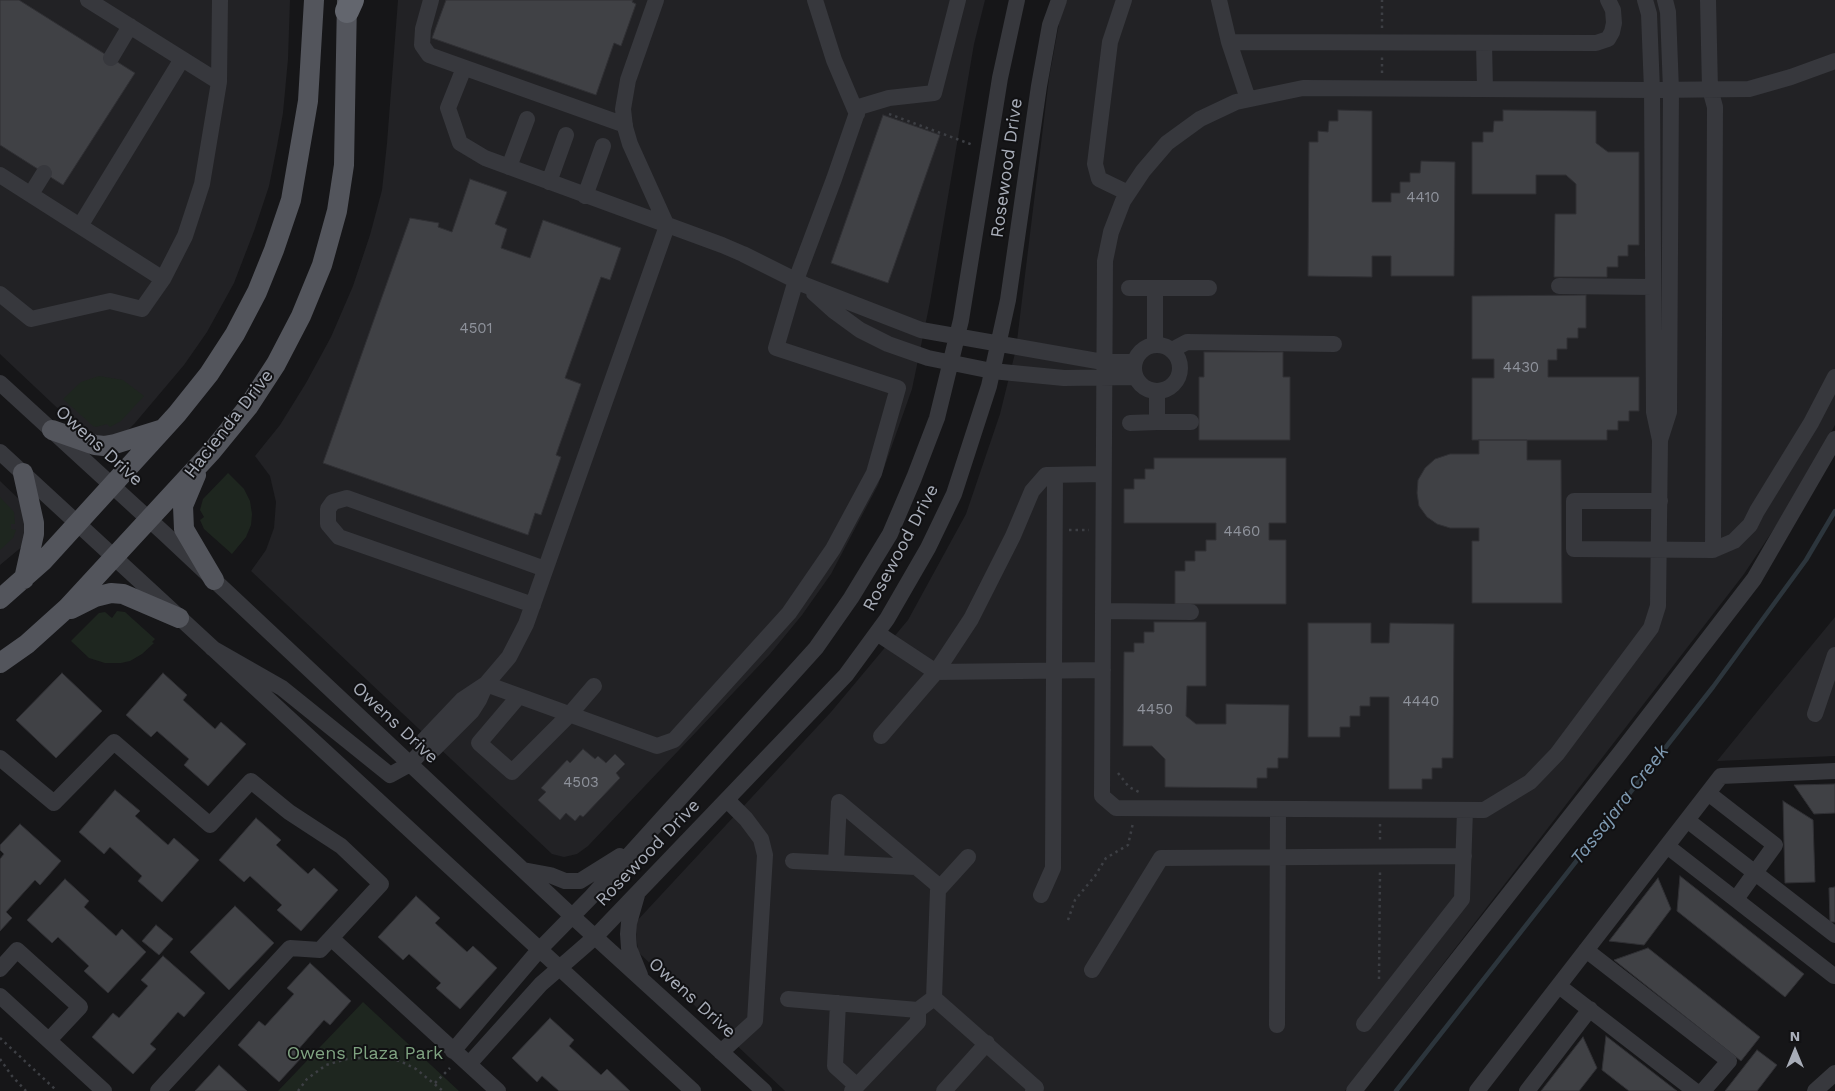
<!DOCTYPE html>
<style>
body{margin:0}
#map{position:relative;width:1835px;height:1091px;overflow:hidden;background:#161618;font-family:"Work Sans",sans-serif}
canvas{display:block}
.north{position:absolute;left:1770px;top:1026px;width:50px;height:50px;-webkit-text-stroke:4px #111113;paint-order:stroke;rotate:0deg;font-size:14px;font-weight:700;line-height:20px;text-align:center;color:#a8adb8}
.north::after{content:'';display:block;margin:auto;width:18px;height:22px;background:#a8adb8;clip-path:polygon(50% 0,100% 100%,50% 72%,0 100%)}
</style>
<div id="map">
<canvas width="1835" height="1091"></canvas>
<div class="north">N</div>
</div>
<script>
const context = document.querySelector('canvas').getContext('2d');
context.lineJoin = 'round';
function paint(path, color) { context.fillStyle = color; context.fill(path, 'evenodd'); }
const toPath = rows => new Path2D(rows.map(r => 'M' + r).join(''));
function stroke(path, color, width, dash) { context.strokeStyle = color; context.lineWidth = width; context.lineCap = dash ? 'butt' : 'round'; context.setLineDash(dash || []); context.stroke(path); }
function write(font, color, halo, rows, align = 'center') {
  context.font = font + ' "Work Sans",sans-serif'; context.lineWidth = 4; context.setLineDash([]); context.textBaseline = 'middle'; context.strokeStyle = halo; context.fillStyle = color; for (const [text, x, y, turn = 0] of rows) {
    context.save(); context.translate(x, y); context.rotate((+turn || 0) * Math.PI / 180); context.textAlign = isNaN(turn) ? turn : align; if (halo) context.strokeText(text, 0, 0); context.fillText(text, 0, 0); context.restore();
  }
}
paint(toPath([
 [0,0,290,0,288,59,283,113,277,146,269,186,254,231,234,283,207,332,184,365,135,423,125,433,114,438,87,436,0,354],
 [398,0,985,0,974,44,930,302,912,389,878,485,831,574,802,615,770,654,588,846,577,854,564,857,552,854,251,571,266,550,274,528,276,502,270,476,255,456,280,425,306,383,331,337,353,286,370,235,382,190,387,143],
 [1067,0,1835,0,1835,425,1805,482,1744,574,1345,1091,785,1091,638,952,635,923,831,712,908,620,966,514,1000,414,1016,349,1049,78,1060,18],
 [0,481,21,501,29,516,24,545,0,565],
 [1835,617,1835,756,1717,761,1774,691]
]), '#222225');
paint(toPath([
 [99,376,123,380,144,396,121,421,110,427,107,424,96,427,93,426,63,399,81,382],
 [228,473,244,489,250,501,252,514,251,525,246,537,232,554,204,529,200,520,204,517,200,510,203,499],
 [0,497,14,512,15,524,11,524,11,529,16,530,13,538,0,550],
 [117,611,125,612,155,639,152,642,154,643,142,654,130,661,121,663,105,663,89,658,71,641,99,613,105,612,112,618],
 [363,1002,459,1091,278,1091]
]), '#1e261f');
stroke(toPath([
 [1396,1091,1713,687,1806,560,1835,511]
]), '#2c353c', 4.5);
const building = toPath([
 [0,0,19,0,135,73,63,185,0,145,0,0],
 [446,0,633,0,632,2,636,4,621,46,614,43,596,95,432,38,446,0],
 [1338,110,1372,111,1372,202,1391,202,1391,193,1400,193,1400,182,1410,182,1410,173,1420,173,1421,161,1455,162,1454,276,1391,276,1391,256,1372,256,1372,277,1308,276,1309,142,1318,142,1318,131,1328,132,1329,121,1338,121,1338,110],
 [1503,110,1596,111,1596,143,1608,152,1639,152,1639,245,1628,245,1628,256,1618,256,1618,267,1607,267,1607,277,1554,277,1555,214,1576,214,1576,184,1566,175,1536,175,1536,194,1472,194,1472,142,1483,142,1483,132,1493,132,1494,121,1503,121,1503,110],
 [883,115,940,135,888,283,831,263,883,115],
 [470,179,507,192,495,224,507,229,501,248,530,258,543,220,621,248,610,280,601,277,565,378,581,384,556,455,561,457,541,515,535,513,528,535,323,463,410,218,439,223,438,227,452,232,470,179],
 [1586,295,1586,328,1578,328,1578,338,1567,338,1567,349,1557,349,1557,360,1548,360,1548,377,1639,377,1639,411,1629,411,1629,421,1618,421,1618,430,1607,430,1607,440,1472,440,1472,378,1494,378,1494,359,1472,359,1472,296,1586,295],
 [1204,352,1283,352,1283,377,1290,377,1290,440,1199,440,1199,377,1204,377,1204,352],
 [1479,440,1527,440,1527,460,1561,460,1562,603,1472,603,1472,541,1479,541,1479,528,1450,528,1437,524,1427,517,1419,506,1417,493,1418,480,1425,468,1435,459,1450,454,1479,454,1479,440],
 [1154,458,1286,458,1286,523,1269,523,1269,540,1286,540,1286,604,1175,604,1175,571,1185,571,1185,561,1195,561,1195,551,1206,551,1206,540,1216,540,1216,523,1124,523,1124,489,1134,489,1134,479,1145,479,1145,469,1154,469,1154,458],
 [1154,622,1206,622,1206,686,1187,686,1186,716,1196,724,1226,724,1226,704,1289,705,1288,758,1278,758,1278,768,1267,768,1267,778,1257,778,1257,788,1165,787,1165,759,1152,746,1123,746,1124,652,1134,652,1134,643,1144,643,1144,632,1154,632,1154,622],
 [1308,623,1371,623,1371,643,1389,643,1390,623,1454,624,1453,758,1442,758,1442,768,1432,768,1432,779,1422,779,1422,789,1389,789,1389,697,1370,697,1370,706,1360,706,1360,716,1350,716,1350,727,1340,727,1340,737,1308,737,1308,623],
 [62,673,102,711,56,758,16,720,62,673],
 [163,673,187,695,183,700,215,729,221,722,246,744,208,786,184,765,189,759,157,731,151,737,126,715,163,673],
 [583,749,595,759,598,756,606,763,615,754,625,764,616,773,620,778,583,817,580,815,575,821,566,813,560,820,538,800,546,792,541,788,567,760,570,763,583,749],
 [1835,784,1835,813,1814,814,1794,785,1835,784],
 [115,790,140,811,135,816,168,845,174,838,199,860,162,902,138,881,142,876,110,847,104,854,79,832,115,790],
 [1783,801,1813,820,1815,882,1785,883,1783,801],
 [256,818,281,840,276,845,308,874,314,868,338,890,301,931,277,910,282,905,250,876,244,882,219,860,256,818],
 [20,824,61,861,40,885,35,880,6,912,12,918,0,931,0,859,4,854,0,850,0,845,20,824],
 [1680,876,1804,974,1785,997,1677,911,1680,876],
 [1658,878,1671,909,1644,945,1609,941,1658,878],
 [65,879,89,901,84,907,116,936,122,929,146,952,108,993,84,971,89,966,58,937,52,943,27,920,65,879],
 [1835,887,1835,922,1830,922,1829,888,1835,887],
 [416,896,440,918,435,923,467,952,473,946,497,968,460,1009,436,988,441,983,409,954,403,960,378,937,416,896],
 [235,906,274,943,229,990,190,952,235,906],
 [156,925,173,939,159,955,142,941,156,925],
 [1648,948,1760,1037,1741,1061,1614,960,1648,948],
 [163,956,205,993,184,1017,178,1012,150,1044,156,1049,133,1074,92,1037,113,1013,119,1018,148,986,141,980,163,956],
 [310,963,351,1001,330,1025,324,1020,296,1052,302,1057,279,1082,238,1045,259,1021,265,1026,294,994,287,988,310,963],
 [550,1018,574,1040,569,1046,601,1075,607,1069,630,1091,559,1091,542,1076,537,1082,512,1058,550,1018],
 [1606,1036,1677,1091,1629,1091,1602,1070,1606,1036],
 [1583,1037,1597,1068,1579,1091,1541,1091,1583,1037],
 [1757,1050,1777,1065,1757,1091,1725,1091,1757,1050],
 [219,1065,247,1091,195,1091,219,1065]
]);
paint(building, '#404145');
stroke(building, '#303034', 1);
stroke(toPath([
 [1382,28,1382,0],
 [1382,73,1382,56],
 [889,114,973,145],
 [1069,530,1089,530],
 [1118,773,1129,787,1139,792],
 [1380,824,1380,841],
 [1068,920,1075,900,1095,876,1106,858,1128,845,1133,823],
 [1379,979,1380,872],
 [0,1038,57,1091],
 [0,1059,12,1076,26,1091],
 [435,1083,450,1068],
 [298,1091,307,1079,326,1065,347,1059,374,1057,400,1061,416,1069,443,1091]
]), '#3d3f44', 2.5, [2.5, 4]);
stroke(toPath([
 [88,0,219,82],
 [431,0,423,29,422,45,429,55,625,125],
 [815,0,834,60,857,114],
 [1124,0,1110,42,1095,164,1099,179,1128,193],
 [1219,0,1229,42,1248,99],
 [1645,0,1649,14,1652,90,1654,412,1660,440,1658,606,1651,628,1557,754,1530,782,1484,810,1116,808,1102,796,1105,261,1111,232,1123,201,1143,171,1167,143,1200,119,1236,102,1303,88,1652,90,1749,89,1791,77,1835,61],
 [1708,0,1710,89,1715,107,1713,550],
 [1229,42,1596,43,1608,39,1612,32,1614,23,1613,10,1608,0],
 [1484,43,1485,89],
 [111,58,130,26],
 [464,68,448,108,460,143,485,158,722,245,743,254,805,285,921,330,1103,362,1134,362],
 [509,167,527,119],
 [0,175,163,279],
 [549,182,566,135],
 [31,194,44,173],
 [585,196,603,146],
 [80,226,182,59],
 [1559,286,1653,287],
 [1129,288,1155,288],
 [814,293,834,311,860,330,888,344,928,358,992,371,1064,378,1135,377],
 [0,294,31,319,110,301,142,309,163,279,185,236,202,184,219,82,220,0],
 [1155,344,1155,288,1209,288],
 '1134 368a23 23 0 1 1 46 0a23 23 0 1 1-46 0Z',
 [1172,350,1187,342,1334,344],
 [0,383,165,534,572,916,764,1091],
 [1157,391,1157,422,1191,422],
 [1130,423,1157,422],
 [1660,440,1669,412,1671,90,1668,12,1665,0],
 [0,452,693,1091],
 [1660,501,1574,501,1574,549,1713,550,1734,541,1750,525,1757,511,1811,423,1835,377],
 [533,605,339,537,328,524,328,509,333,502,347,498,545,569],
 [1103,611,1191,612],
 [877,633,936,672,1103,670],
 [212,648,282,688,390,775,410,764,422,751,424,740,462,700,486,684,509,657,526,624,667,226,630,144,625,127,623,109,628,80,656,0],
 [486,684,657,746,674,740,789,613,833,549,874,473,898,388,776,348,796,280,834,179,859,107,889,98,934,93,958,0],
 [519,696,479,743,512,772,570,714,594,686],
 [1815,714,1835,655],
 [881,736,936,672,971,619,1013,536,1032,491,1046,475,1103,474],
 [422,751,434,749,472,711,479,700,486,684],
 [0,758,54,803,114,742,210,825,251,781,289,812,341,846,381,884,320,950,290,948,158,1091],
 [1708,793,1775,845,1736,899],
 [1687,820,1835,935],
 [1667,846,1834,976],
 [968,857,938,890,934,998,1036,1088,1033,1091],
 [793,861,916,867],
 [836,863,839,802,940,887],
 [523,870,550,875,565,881,580,881,620,856],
 [637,895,629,923,628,934,629,948,640,975],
 [1041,895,1053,868,1055,475],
 [331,938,498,1091],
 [1586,950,1729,1061,1703,1091],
 [0,969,17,950,80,1007,49,1040],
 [1092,970,1161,858,1464,856],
 [1559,986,1695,1091],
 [0,996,104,1091],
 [788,999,918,1010,934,998],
 [838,1003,835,1066,857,1086],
 [1364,1024,1462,899,1465,810],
 [1277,1025,1278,810],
 [453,1051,539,950,591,897,816,648,851,598,890,534,914,478,937,418,961,320,1000,78,1017,0],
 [721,1052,755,1021,765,855,761,839,746,819,727,800],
 [469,1064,541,984,595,937,846,675,887,619,928,548,954,494,989,386,1008,300,1039,86,1050,25,1059,0],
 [852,1091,918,1022,918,1010],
 [944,1091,987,1043],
 [1354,1091,1620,753,1754,579,1835,439],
 [1477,1091,1721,776,1835,771],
 [1527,1091,1590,1009],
 [1815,1091,1835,1073]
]), '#37383d', 16);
stroke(toPath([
 [52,430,95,445,104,446,115,444,163,429],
 [23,473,34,523,34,534,24,579],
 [196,475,183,506,184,529,214,580],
 [0,599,43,561,177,414,209,374,235,334,257,292,274,250,291,200,308,101,314,0],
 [71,609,95,597,111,593,123,594,179,618],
 [0,663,27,644,67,608,212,451,248,407,276,364,301,316,322,265,337,211,344,165,347,0]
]), '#53555c', 20);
stroke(toPath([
 [347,11,352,0]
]), '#63666e', 24);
write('15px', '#8e929b', null, [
 ["4410",1423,198],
 ["4501",476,329],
 ["4430",1521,368],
 ["4460",1242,532],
 ["4440",1421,702],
 ["4450",1155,710],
 ["4503",581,783]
]);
write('18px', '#a8adb8', '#111113', [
 ["Rosewood Drive",1007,168,-82],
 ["Hacienda Drive",229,424,-52],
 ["Owens Drive",99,446,42],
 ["Rosewood Drive",901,548,-62],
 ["Owens Drive",395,723,43],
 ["Rosewood Drive",648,853,-46],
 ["Owens Drive",692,998,42]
]);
write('18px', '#7fa381', '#111113', [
 ["Owens Plaza Park",365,1054]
]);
write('italic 19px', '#7f9bb3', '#111113', [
 ["Tassajara Creek",1620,805,-52]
]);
</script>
